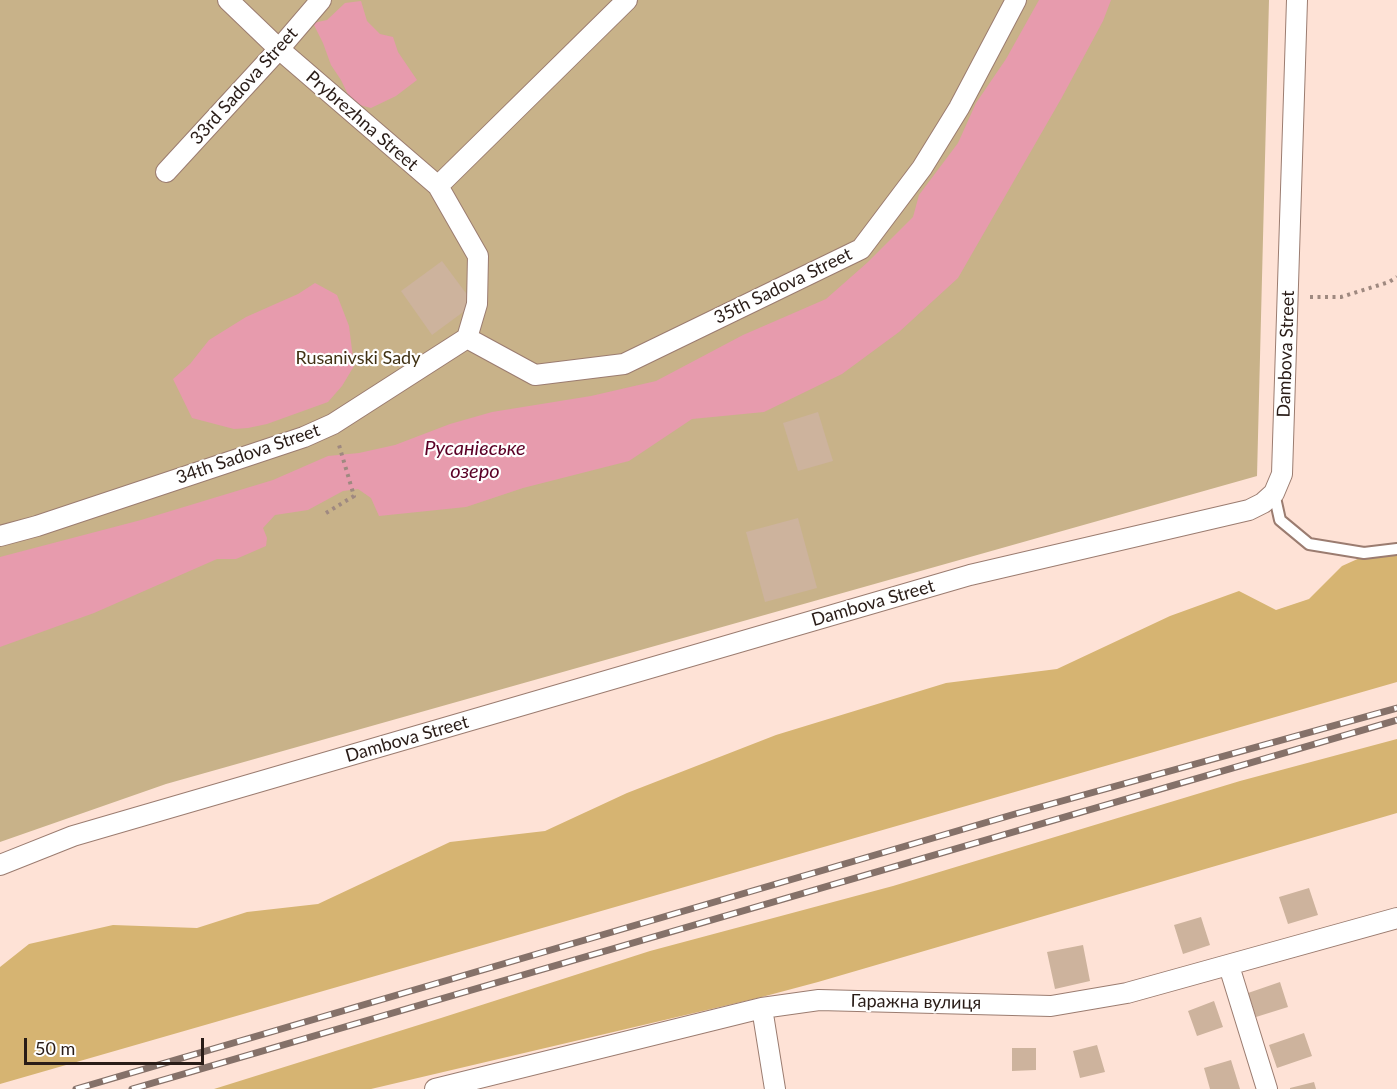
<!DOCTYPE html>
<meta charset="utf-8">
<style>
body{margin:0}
#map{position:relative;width:1397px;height:1089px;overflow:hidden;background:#fee2d6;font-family:Lato,sans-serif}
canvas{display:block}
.scale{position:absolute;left:24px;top:1038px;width:180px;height:27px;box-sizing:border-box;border:3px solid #291c17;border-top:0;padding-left:8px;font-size:18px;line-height:21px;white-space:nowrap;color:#291c17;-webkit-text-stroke:4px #fff;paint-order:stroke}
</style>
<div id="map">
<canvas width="1397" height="1089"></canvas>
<div class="scale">50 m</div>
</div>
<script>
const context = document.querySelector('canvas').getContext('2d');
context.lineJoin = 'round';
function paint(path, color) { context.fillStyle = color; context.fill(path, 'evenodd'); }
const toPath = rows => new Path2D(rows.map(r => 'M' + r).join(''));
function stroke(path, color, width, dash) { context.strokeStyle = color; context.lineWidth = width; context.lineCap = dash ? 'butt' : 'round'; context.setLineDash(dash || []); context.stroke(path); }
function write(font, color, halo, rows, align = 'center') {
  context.font = font + ' Lato,sans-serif'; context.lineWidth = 4.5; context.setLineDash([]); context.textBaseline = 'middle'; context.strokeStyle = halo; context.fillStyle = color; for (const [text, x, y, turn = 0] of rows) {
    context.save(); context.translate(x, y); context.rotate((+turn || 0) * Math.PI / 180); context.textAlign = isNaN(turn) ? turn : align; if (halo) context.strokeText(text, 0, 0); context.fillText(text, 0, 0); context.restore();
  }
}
paint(toPath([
 [0,0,1269,0,1257,476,166,784,0,842]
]), '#c8b289');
paint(toPath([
 [1397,549,1397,682,0,1084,0,967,29,944,113,925,197,928,247,912,318,904,450,842,545,831,627,793,776,735,946,683,1057,669,1170,616,1239,591,1276,610,1309,599,1342,566,1373,552],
 [1397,739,1397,813,818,982,758,998,371,1089,214,1089,441,1018,650,951,893,886,1240,781]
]), '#d6b472');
paint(toPath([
 [1039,0,1111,0,1103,21,1061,99,958,278,899,332,842,374,764,412,692,419,629,461,523,488,466,507,379,516,371,498,358,489,343,491,308,510,275,515,263,528,267,538,266,546,236,559,217,559,94,613,0,647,0,557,141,520,273,480,328,456,359,453,395,445,450,424,492,412,591,396,656,381,743,335,826,299,868,262,913,217,919,195,958,143,976,103,1006,59],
 [361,1,367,21,380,34,393,37,398,52,417,80,396,96,371,108,352,103,341,80,331,65,323,43,313,23,327,20,345,3],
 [315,283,337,295,349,326,354,366,342,386,328,402,267,424,248,428,234,429,192,418,173,379,190,364,209,340,246,317,298,294]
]), '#e79bad');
paint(toPath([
 [442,261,474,304,432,335,401,291],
 [818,412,833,461,798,471,783,423],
 [798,518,817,588,765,602,746,532],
 [1309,888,1318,915,1288,924,1279,897],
 [1201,917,1210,945,1183,954,1174,925],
 [1083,945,1090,981,1055,989,1047,952],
 [1280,982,1288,1007,1256,1017,1248,993],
 [1214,1001,1223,1027,1197,1036,1188,1011],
 [1304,1033,1312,1056,1277,1068,1269,1045],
 [1097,1045,1105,1072,1080,1078,1073,1051],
 [1012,1048,1036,1048,1036,1070,1012,1071],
 [1231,1060,1240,1089,1210,1089,1204,1068],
 [1314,1082,1316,1089,1290,1089,1290,1088]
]), '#cdb39d');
const service = toPath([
 [1274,493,1280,520,1309,544,1364,553,1397,549]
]);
const minor = toPath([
 [166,172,279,49,321,0],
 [438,186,627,0],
 [467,338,535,375,624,364,861,249,922,168,959,108,1016,0],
 [0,536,37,526,304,437,333,424,467,338,477,304,478,256,438,186,279,49,228,0],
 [0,865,73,836,970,575,1249,510,1263,503,1274,493,1282,474,1297,0],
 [1229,966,1267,1089],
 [762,1008,775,1089],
 [435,1089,762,1008,819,1000,1051,1006,1127,993,1397,918]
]);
stroke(service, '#9b7c70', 14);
stroke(minor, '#9b7c70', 22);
stroke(toPath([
 [1310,297,1341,297,1389,282,1397,277],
 [326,513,354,496,339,445]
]), '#9f8980', 4, [3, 4.5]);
stroke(service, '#fff', 10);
stroke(minor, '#fff', 20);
const rail = toPath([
 [76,1089,1015,814,1397,708],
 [132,1089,1397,720]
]);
stroke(rail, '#857169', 7);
stroke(rail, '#fff', 4.5, [14]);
write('18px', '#291c17', '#fff', [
 ["33rd Sadova Street",244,86,-48],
 ["Prybrezhna Street",362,121,41],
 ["35th Sadova Street",783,286,-26],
 ["Dambova Street",1286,354,-88],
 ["34th Sadova Street",248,454,-19],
 ["Dambova Street",873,603,-16],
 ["Dambova Street",407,739,-16],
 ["Гаражна вулиця",916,1002,1]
]);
write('18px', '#403113', '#fff', [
 ["Rusanivski Sady",358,358]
]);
write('italic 20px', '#5a0026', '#fff', [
 ["Русанівське",475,449],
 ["озеро",475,472]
]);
</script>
